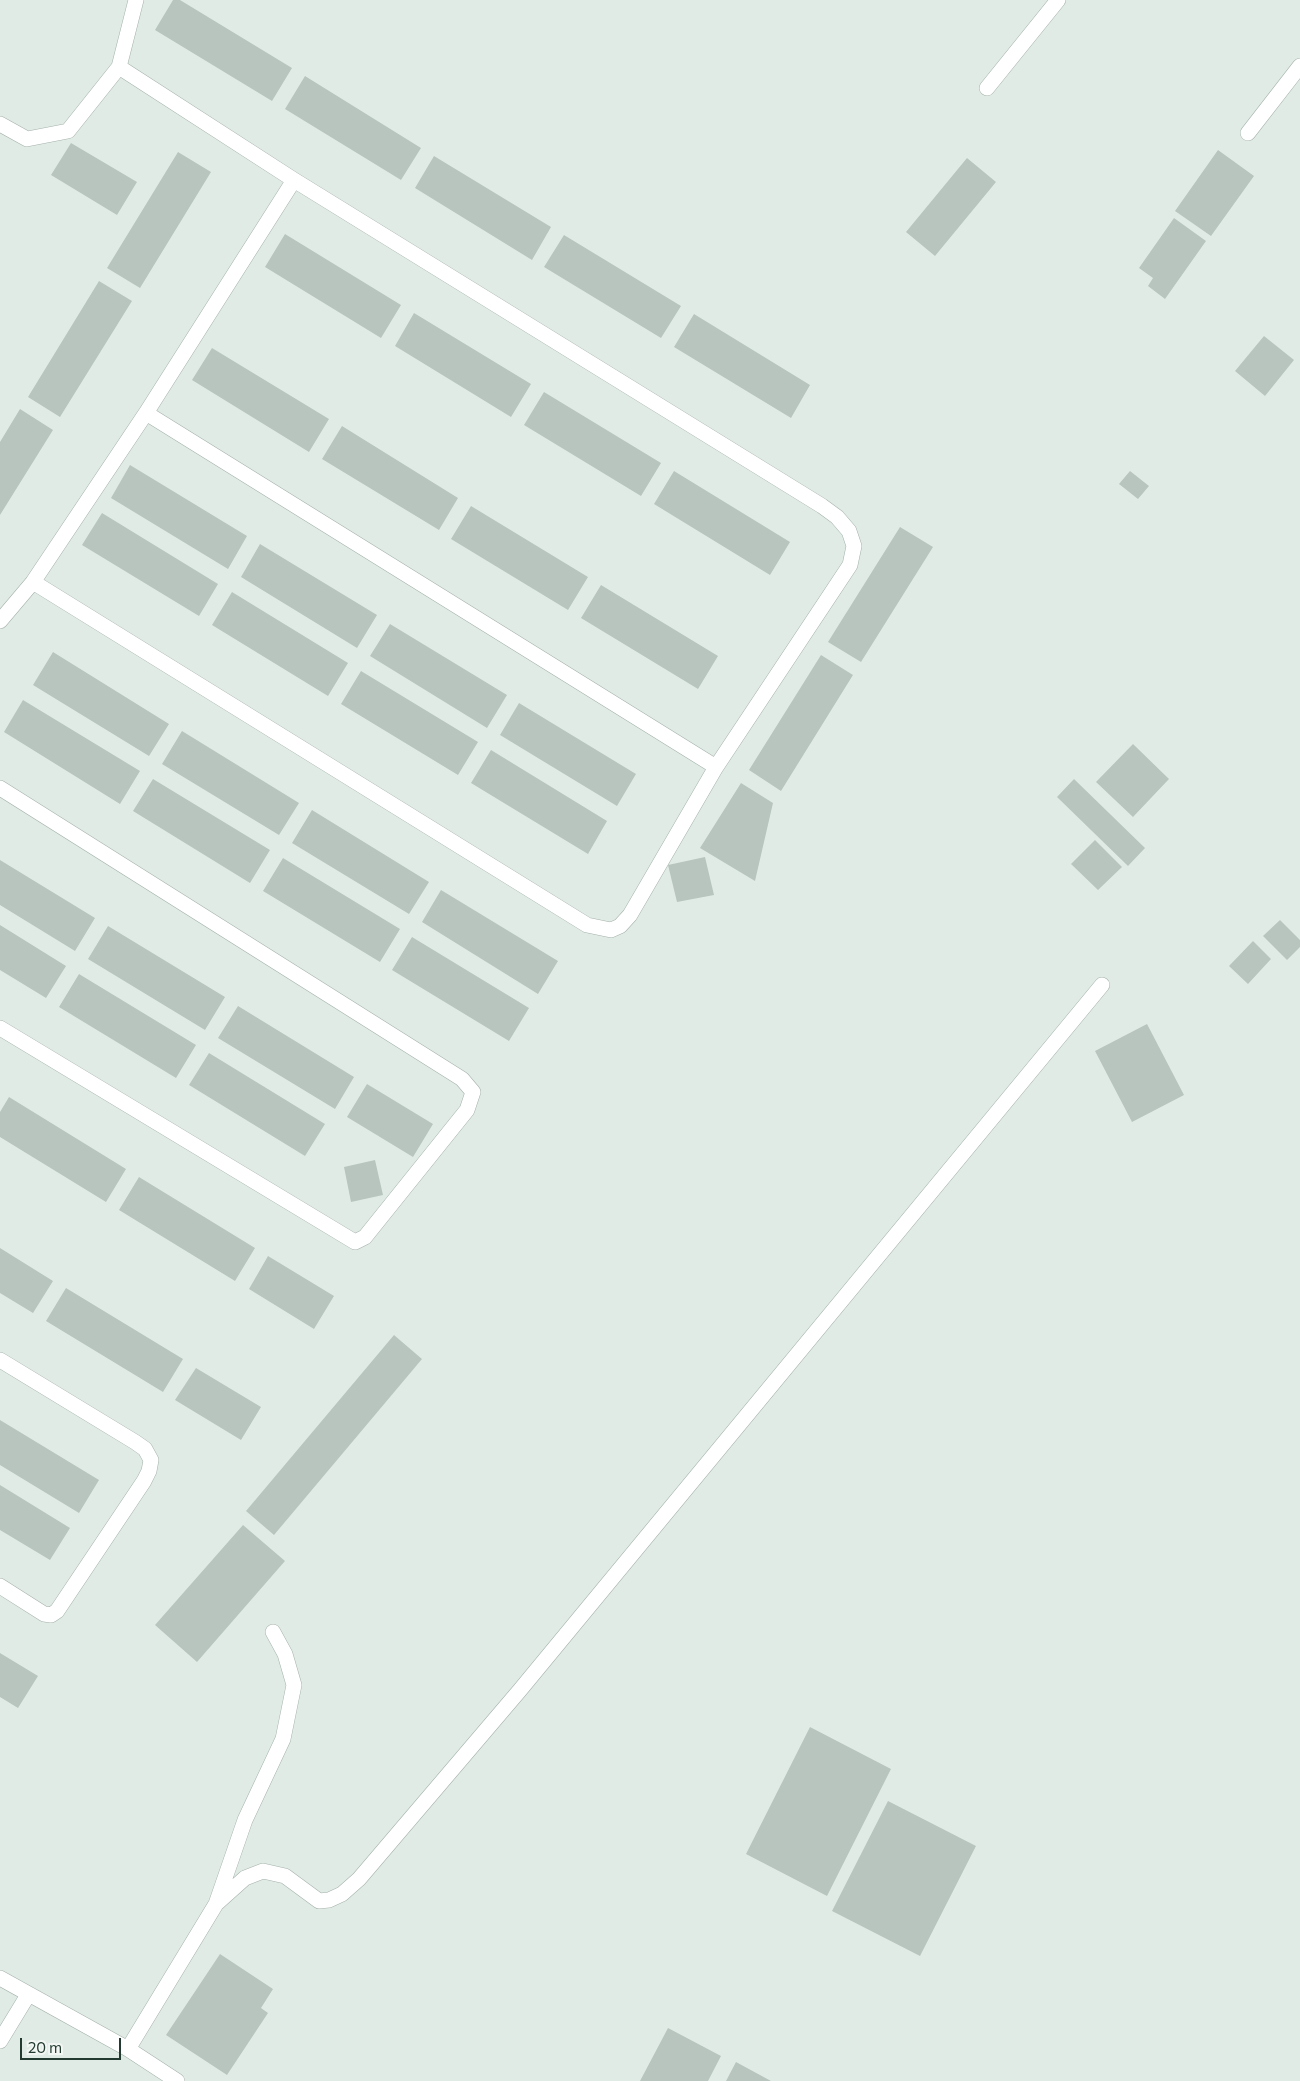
<!DOCTYPE html>
<style>
body{margin:0}
#map{position:relative;width:1300px;height:2081px;overflow:hidden;background:#e1ebe5;font-family:Commissioner,sans-serif}
canvas{display:block}
.scale{position:absolute;left:20px;top:2038px;width:101px;height:22px;box-sizing:border-box;border:2px solid #233a31;border-top:0;padding-left:6px;font-size:15px;line-height:18px;white-space:nowrap;color:#233a31;-webkit-text-stroke:4px #f2f7f4;paint-order:stroke}
</style>
<div id="map">
<canvas width="1300" height="2081"></canvas>
<div class="scale">20 m</div>
</div>
<script>
const context = document.querySelector('canvas').getContext('2d');
context.lineJoin = 'round';
function paint(path, color) { context.fillStyle = color; context.fill(path, 'evenodd'); }
const toPath = rows => new Path2D(rows.map(r => 'M' + r).join(''));
function stroke(path, color, width, dash) { context.strokeStyle = color; context.lineWidth = width; context.lineCap = dash ? 'butt' : 'round'; context.setLineDash(dash || []); context.stroke(path); }
paint(toPath([
 [173,0,180,0,292,68,272,101,155,30],
 [305,76,421,148,401,180,285,109],
 [71,143,137,182,117,215,51,175],
 [1218,150,1254,176,1211,236,1175,211],
 [178,152,211,172,140,288,107,268],
 [434,156,551,227,532,260,415,188],
 [967,158,996,182,935,256,906,232],
 [1174,218,1206,241,1165,299,1148,286,1153,278,1139,268],
 [285,234,401,305,381,338,265,267],
 [564,235,681,306,661,338,544,267],
 [99,281,132,301,60,417,28,397],
 [414,313,531,384,511,417,395,346],
 [694,314,810,385,791,418,674,347],
 [1264,336,1294,360,1265,396,1235,371],
 [212,348,329,419,309,452,192,380],
 [544,392,661,463,641,496,524,425],
 [20,409,53,430,0,515,0,442],
 [342,426,458,498,439,530,322,459],
 [130,465,247,536,228,569,111,498],
 [674,471,790,542,770,575,654,504],
 [1130,471,1149,486,1138,499,1119,484],
 [471,506,588,577,568,610,451,539],
 [102,513,218,584,199,616,82,545],
 [900,527,933,547,861,662,828,642],
 [260,544,377,615,357,648,241,577],
 [601,585,718,656,698,689,581,618],
 [232,592,348,663,328,696,212,625],
 [390,624,507,695,487,728,370,656],
 [53,652,169,724,149,756,33,685],
 [821,655,853,675,781,791,749,770],
 [361,671,478,742,458,775,341,704],
 [23,700,140,771,120,804,4,732],
 [519,703,636,774,617,806,500,735],
 [182,731,299,803,279,835,162,764],
 [1133,744,1169,779,1133,817,1096,782],
 [491,750,607,821,588,854,471,783],
 [153,779,270,850,250,883,133,811],
 [1074,779,1145,848,1128,866,1057,797],
 [741,783,773,803,755,881,700,848],
 [312,810,429,882,409,914,292,843],
 [1095,840,1122,867,1098,890,1071,864],
 [705,857,714,895,677,902,668,865],
 [283,858,400,929,380,962,263,891],
 [0,860,95,918,75,951,0,905],
 [441,890,558,961,538,994,422,922],
 [1280,920,1300,940,1300,947,1287,960,1263,936],
 [0,925,66,966,46,998,0,970],
 [108,926,225,997,205,1030,88,959],
 [412,937,529,1008,509,1041,392,970],
 [1253,941,1271,959,1248,984,1229,966],
 [79,974,196,1045,176,1078,59,1007],
 [238,1006,354,1077,335,1109,218,1038],
 [1147,1024,1184,1095,1132,1122,1095,1051],
 [209,1053,325,1124,305,1156,189,1085],
 [367,1084,433,1124,413,1157,347,1117],
 [9,1097,126,1169,106,1202,0,1137,0,1112],
 [375,1160,383,1195,351,1202,344,1167],
 [139,1177,255,1248,235,1281,119,1210],
 [0,1248,53,1281,33,1313,0,1293],
 [268,1256,334,1296,314,1329,249,1289],
 [66,1288,183,1359,163,1392,46,1321],
 [394,1335,422,1359,274,1535,246,1511],
 [196,1368,261,1407,241,1440,175,1400],
 [0,1420,99,1480,79,1513,0,1465],
 [0,1485,70,1528,50,1560,0,1530],
 [243,1525,285,1561,197,1662,155,1625],
 [0,1653,38,1676,18,1708,0,1697],
 [810,1727,891,1769,827,1896,746,1854],
 [888,1801,976,1846,920,1956,832,1911],
 [220,1954,273,1989,261,2008,268,2013,227,2075,166,2035],
 [668,2028,721,2056,708,2081,640,2081],
 [736,2062,771,2081,726,2081]
]), '#b7c5be');
const minor = toPath([
 [987,88,1058,0],
 [0,124,27,139,68,131,119,67,136,0],
 [1248,133,1300,66],
 [146,413,716,767],
 [33,582,587,925,611,930,620,926,630,915,716,767,850,565,854,546,849,531,837,517,822,506,294,180,119,67],
 [0,621,33,582,146,413,294,180],
 [0,788,462,1079,473,1092,467,1110,365,1237,355,1242,0,1028],
 [0,1360,135,1442,145,1449,151,1460,149,1471,144,1481,57,1611,51,1615,44,1614,0,1586],
 [216,1904,245,1878,263,1871,285,1876,319,1901,329,1900,342,1894,359,1879,520,1690,1102,985],
 [0,1978,128,2049,177,2081],
 [0,2041,28,1995],
 [128,2049,216,1904,245,1820,283,1739,294,1685,285,1654,273,1632]
]);
stroke(minor, '#a4b2ab', 16);
stroke(minor, '#fff', 15);
</script>
